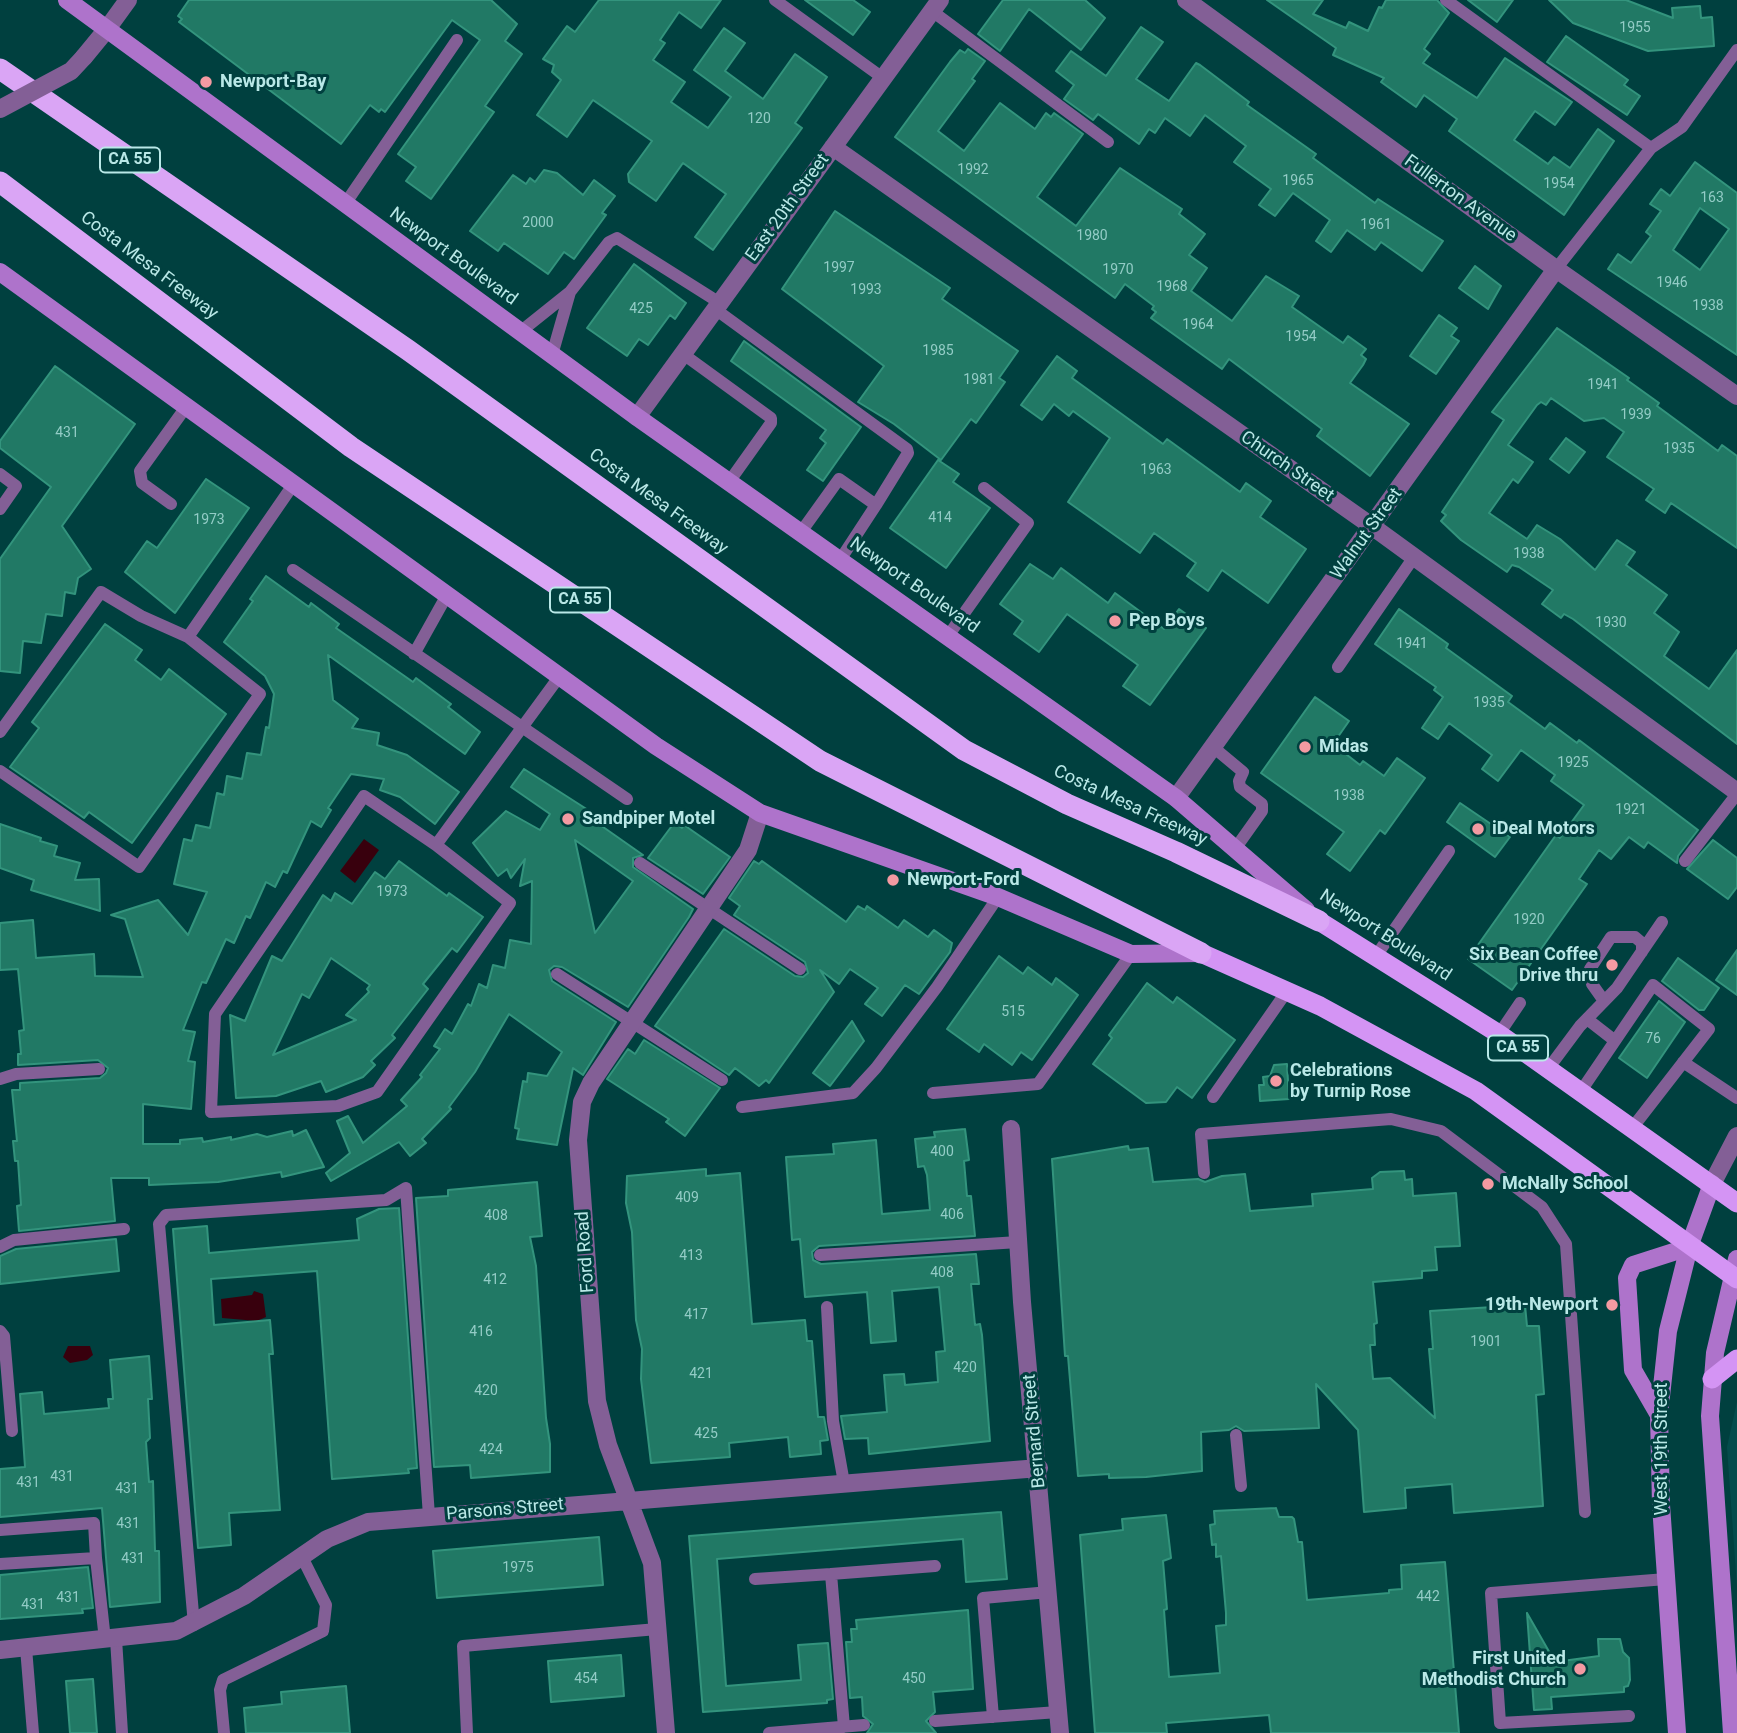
<!DOCTYPE html>
<style>
body{margin:0}
canvas{display:block;background:#00403f}
</style>
<canvas width="1737" height="1733"></canvas>
<script>
const context = document.querySelector('canvas').getContext('2d');
context.lineJoin = 'round';
function paint(path, color) { context.fillStyle = color; context.fill(path, 'evenodd'); }
const toPath = rows => new Path2D(rows.map(r => 'M' + r).join(''));
function stroke(path, color, width, dash) { context.strokeStyle = color; context.lineWidth = width; context.lineCap = dash ? 'butt' : 'round'; context.setLineDash(dash || []); context.stroke(path); }
function write(font, color, halo, rows, align = 'center') {
  context.font = font + ' Roboto,sans-serif'; context.lineWidth = 6; context.setLineDash([]); context.textBaseline = 'middle'; context.strokeStyle = halo; context.fillStyle = color; for (const [text, x, y, turn = 0] of rows) {
    context.save(); context.translate(x, y); context.rotate((+turn || 0) * Math.PI / 180); context.textAlign = isNaN(turn) ? turn : align; if (halo) context.strokeText(text, 0, 0); context.fillText(text, 0, 0); context.restore();
  }
}
paint(toPath([
 [1737,1402,1737,1587,1727,1447]
]), '#044c4c');
paint(toPath([
 [364,839,379,850,355,883,340,871],
 [254,1291,263,1294,266,1317,257,1321,222,1318,221,1299,252,1295],
 [68,1346,90,1346,93,1355,87,1360,70,1363,63,1357]
]), '#38000d');
const building = toPath([
 [189,0,491,0,517,24,505,41,522,54,485,106,494,112,431,199,406,181,416,167,398,154,480,40,452,20,385,112,381,109,379,112,370,105,341,144,179,22,182,19,178,16,189,0],
 [599,0,721,0,701,28,679,12,660,40,665,43,653,60,685,82,671,102,708,128,731,97,694,70,724,28,745,43,725,71,763,99,795,54,827,77,795,123,802,128,713,250,695,237,726,194,683,163,656,201,629,182,628,174,652,141,593,100,567,137,537,115,561,80,552,72,554,65,543,59,567,26,575,32,599,0],
 [805,0,853,0,870,12,853,35,805,0],
 [1003,0,1085,0,1105,18,1081,50,1029,9,1000,51,978,34,1003,0],
 [1267,0,1323,0,1313,14,1346,28,1349,22,1368,31,1379,7,1382,8,1386,0,1437,0,1449,13,1424,49,1430,54,1423,63,1477,98,1505,58,1572,102,1555,125,1535,111,1514,140,1548,164,1554,157,1570,168,1598,129,1614,141,1564,215,1449,131,1457,119,1424,95,1416,107,1381,82,1384,78,1333,55,1336,48,1267,0],
 [1468,0,1513,0,1497,22,1468,0],
 [1549,0,1626,0,1673,18,1672,8,1700,6,1701,18,1712,17,1714,46,1648,51,1573,23,1549,0],
 [1141,27,1163,42,1136,79,1169,101,1196,63,1200,65,1249,102,1247,105,1316,154,1313,158,1332,172,1375,203,1378,199,1443,241,1422,271,1381,242,1375,250,1347,230,1331,252,1316,241,1330,220,1293,193,1275,216,1259,205,1271,189,1234,162,1246,146,1205,115,1190,136,1165,118,1155,133,1149,129,1139,144,1098,114,1093,120,1064,99,1074,85,1056,71,1071,51,1106,76,1141,27],
 [1566,36,1628,80,1624,85,1640,96,1627,115,1547,62,1566,36],
 [968,49,985,61,972,79,975,81,938,131,964,151,1000,103,1035,129,1046,113,1051,117,1054,113,1083,134,1037,197,1076,226,1120,168,1182,209,1179,214,1205,234,1189,255,1207,268,1191,291,1232,321,1266,276,1299,296,1292,307,1343,343,1348,336,1366,349,1361,355,1366,359,1363,365,1350,383,1409,424,1370,476,1317,436,1322,429,1229,359,1222,369,1151,318,1156,312,1152,309,1154,306,1125,284,1115,298,895,137,950,62,960,50,965,53,968,49],
 [1695,162,1737,193,1737,355,1608,269,1618,254,1631,263,1651,236,1646,232,1661,211,1650,204,1661,189,1670,196,1695,162],
 [1700,208,1729,229,1700,270,1673,250,1700,208],
 [544,170,557,173,583,195,594,180,615,196,602,213,606,215,574,259,564,252,548,274,504,243,498,251,470,231,513,175,526,184,530,178,535,182,544,170],
 [835,211,950,288,942,299,1018,351,999,378,1005,382,976,423,971,419,941,460,894,424,858,402,884,366,782,289,835,211],
 [634,264,686,303,675,319,670,315,648,345,639,339,627,356,587,328,634,264],
 [1475,266,1501,286,1488,309,1459,288,1475,266],
 [1439,315,1457,328,1451,336,1459,341,1436,374,1410,356,1439,315],
 [1557,328,1629,378,1627,380,1659,403,1657,406,1718,451,1722,445,1737,456,1737,548,1671,503,1665,513,1646,500,1654,489,1607,457,1624,432,1604,418,1584,421,1551,398,1546,405,1541,402,1537,405,1508,445,1533,462,1518,483,1513,479,1489,513,1527,539,1537,525,1560,539,1595,570,1617,540,1635,552,1626,565,1667,595,1654,613,1679,632,1664,656,1709,689,1737,650,1737,744,1573,619,1564,614,1561,618,1542,604,1553,590,1519,567,1512,565,1507,572,1461,540,1441,521,1446,515,1442,512,1504,420,1492,412,1557,328],
 [744,341,861,427,823,481,807,470,826,443,820,438,826,430,731,361,744,341],
 [1057,356,1077,371,1072,378,1163,444,1167,439,1240,492,1246,483,1271,501,1260,517,1306,549,1268,603,1222,570,1208,591,1187,576,1196,563,1154,533,1140,553,1068,502,1110,438,1073,411,1069,416,1054,404,1042,420,1021,405,1057,356],
 [55,366,135,424,62,526,91,569,78,578,75,594,65,592,62,616,46,614,41,643,23,641,20,673,0,671,0,559,51,487,0,448,0,441,55,366],
 [1566,438,1585,452,1569,473,1550,459,1566,438],
 [938,460,959,474,953,482,990,508,946,568,890,528,938,460],
 [206,479,249,508,175,613,125,572,147,541,157,548,206,479],
 [1030,564,1053,579,1061,568,1108,603,1115,593,1164,629,1179,609,1206,628,1150,705,1123,686,1138,665,1067,614,1039,652,1014,634,1023,621,1000,604,1030,564],
 [266,576,309,607,311,603,339,624,336,628,413,682,416,678,451,704,448,707,480,732,465,754,328,655,333,700,358,719,352,728,379,733,377,745,407,755,459,792,435,824,400,797,380,790,384,779,351,774,328,808,331,810,321,827,311,821,287,873,283,871,275,887,266,882,250,918,246,916,234,943,226,939,206,983,202,982,183,1030,195,1032,188,1061,195,1062,191,1109,143,1104,143,1144,180,1144,180,1140,202,1138,203,1142,231,1137,231,1140,257,1134,267,1137,292,1131,293,1136,306,1130,324,1167,282,1177,281,1172,218,1182,149,1185,149,1178,111,1178,115,1221,19,1231,17,1206,21,1205,18,1161,15,1161,13,1141,17,1141,12,1090,20,1090,20,1083,100,1078,106,1073,108,1068,98,1060,18,1065,18,1054,21,1054,19,1031,24,1030,18,969,0,970,0,923,33,920,36,958,94,954,95,976,143,977,125,919,111,915,158,900,188,935,207,892,174,884,184,839,192,841,196,825,210,828,217,793,224,795,227,776,242,779,247,753,261,755,266,727,269,728,274,694,265,676,224,642,253,601,250,599,266,576],
 [1399,609,1448,644,1446,648,1512,696,1508,702,1545,729,1550,723,1577,743,1579,740,1698,830,1678,856,1677,863,1648,842,1644,848,1629,837,1611,859,1599,850,1579,879,1587,884,1512,990,1468,959,1556,835,1560,838,1584,805,1551,781,1555,775,1521,750,1498,781,1482,769,1492,755,1449,723,1438,739,1422,728,1443,697,1434,690,1436,687,1375,644,1399,609],
 [105,624,142,650,135,660,161,680,169,669,226,714,132,843,89,812,84,818,10,767,39,728,32,722,105,624],
 [1315,697,1349,721,1333,744,1360,765,1363,761,1384,776,1397,758,1425,778,1385,834,1380,830,1350,871,1327,854,1344,832,1261,773,1315,697],
 [524,769,599,817,596,822,643,855,633,858,633,867,693,909,689,917,628,1007,562,967,554,966,549,970,552,981,616,1022,583,1075,573,1068,557,1145,517,1139,519,1129,515,1128,523,1081,527,1082,528,1073,547,1076,562,1052,509,1014,475,1072,449,1107,451,1109,422,1139,426,1143,410,1156,399,1142,331,1181,326,1173,350,1153,337,1121,348,1116,363,1143,407,1106,401,1100,422,1077,420,1075,440,1049,434,1046,445,1029,452,1034,468,1004,471,1006,479,984,487,988,493,965,505,968,510,940,531,944,532,881,520,886,525,859,511,878,507,869,498,876,473,843,506,811,540,830,550,814,511,787,524,769],
 [575,840,633,881,595,933,575,840],
 [1460,803,1510,837,1495,857,1447,822,1460,803],
 [674,823,682,828,684,825,730,857,703,894,648,858,674,823],
 [0,824,41,838,40,841,57,846,54,856,80,863,75,880,99,879,100,911,31,890,34,880,0,868,0,824],
 [1713,840,1737,858,1737,887,1728,899,1687,869,1713,840],
 [399,861,447,896,449,893,483,917,457,952,452,948,423,984,428,989,392,1035,395,1038,371,1061,375,1065,363,1077,326,1092,321,1081,276,1096,236,1098,230,1015,245,1021,272,956,282,961,323,895,331,901,335,893,352,904,375,872,385,879,399,861],
 [331,958,370,985,367,989,369,992,346,1015,356,1020,273,1055,302,994,309,998,331,958],
 [754,861,759,864,762,861,846,922,858,906,865,910,867,906,898,928,904,920,928,937,934,930,952,943,950,952,919,994,905,985,882,1016,865,1004,878,988,850,969,839,984,820,970,834,992,769,1083,766,1080,759,1086,735,1068,729,1075,655,1026,724,929,795,976,803,977,808,973,805,962,734,915,740,906,729,898,754,861],
 [1737,950,1737,995,1716,980,1737,950],
 [999,956,1023,974,1028,967,1052,985,1056,978,1078,995,1032,1060,1021,1052,1012,1065,984,1044,979,1052,947,1029,999,956],
 [1678,958,1719,988,1704,1010,1699,1010,1662,981,1678,958],
 [1147,983,1173,1003,1177,997,1235,1040,1192,1098,1177,1087,1166,1102,1146,1103,1093,1064,1112,1038,1109,1035,1147,983],
 [1659,1001,1685,1022,1647,1078,1619,1058,1659,1001],
 [852,1021,864,1041,830,1086,813,1073,852,1021],
 [644,1040,720,1088,685,1136,666,1122,669,1119,607,1079,628,1049,635,1054,644,1040],
 [1287,1064,1289,1099,1260,1101,1259,1085,1264,1085,1263,1077,1270,1076,1274,1065,1287,1064],
 [965,1129,969,1160,964,1161,967,1196,971,1196,975,1236,819,1246,812,1252,813,1260,821,1264,976,1254,979,1284,971,1284,975,1325,980,1324,982,1335,990,1441,869,1454,868,1438,845,1439,841,1416,887,1412,884,1375,904,1374,905,1385,938,1382,936,1352,945,1351,939,1287,892,1291,896,1341,871,1343,867,1292,805,1297,800,1239,792,1240,786,1157,834,1154,833,1144,876,1140,882,1214,930,1210,927,1175,924,1166,918,1167,915,1139,935,1137,934,1132,965,1129],
 [1128,1146,1129,1150,1148,1148,1153,1182,1198,1179,1205,1182,1222,1176,1245,1174,1250,1211,1313,1206,1312,1194,1373,1189,1372,1178,1380,1172,1404,1171,1405,1180,1412,1179,1413,1196,1456,1193,1460,1246,1435,1247,1437,1270,1422,1271,1422,1278,1373,1282,1377,1323,1374,1324,1375,1345,1370,1345,1373,1379,1390,1378,1435,1418,1429,1349,1433,1349,1430,1311,1525,1305,1527,1326,1539,1326,1544,1394,1536,1395,1543,1506,1454,1513,1452,1484,1405,1488,1406,1508,1364,1512,1358,1430,1316,1384,1319,1428,1244,1431,1236,1426,1229,1430,1201,1432,1202,1471,1146,1477,1109,1478,1109,1474,1078,1476,1068,1356,1065,1356,1052,1159,1128,1146],
 [706,1169,706,1176,740,1173,752,1324,805,1320,807,1341,812,1341,818,1417,824,1417,828,1440,820,1441,821,1454,790,1457,788,1437,729,1443,730,1457,651,1463,641,1379,642,1349,636,1320,632,1232,626,1203,627,1176,706,1169],
 [537,1182,542,1236,530,1237,536,1266,546,1418,550,1444,550,1472,471,1478,470,1465,434,1467,416,1198,448,1196,448,1190,537,1182],
 [399,1208,417,1468,408,1469,409,1473,332,1479,317,1271,211,1279,214,1325,270,1320,273,1354,269,1354,280,1510,229,1513,231,1545,198,1548,173,1229,207,1226,209,1253,359,1240,357,1219,379,1209,399,1208],
 [116,1239,119,1271,0,1284,0,1256,16,1249,116,1239],
 [149,1356,152,1399,148,1399,150,1438,146,1442,149,1482,153,1481,155,1551,159,1551,160,1602,110,1607,102,1508,0,1517,0,1469,25,1467,20,1394,42,1392,44,1414,109,1408,108,1399,113,1399,110,1360,149,1356],
 [1276,1508,1279,1517,1292,1517,1294,1519,1298,1542,1302,1542,1307,1600,1389,1593,1389,1590,1402,1589,1401,1565,1445,1562,1459,1733,1271,1733,1269,1715,1166,1723,1167,1733,1095,1733,1080,1535,1123,1530,1122,1519,1166,1515,1171,1558,1163,1561,1167,1609,1164,1610,1169,1677,1220,1673,1216,1626,1226,1625,1226,1613,1221,1556,1216,1557,1216,1544,1212,1545,1210,1525,1215,1524,1214,1511,1276,1508],
 [1001,1512,1007,1579,966,1582,963,1539,717,1559,726,1686,801,1680,798,1645,828,1643,833,1699,827,1700,827,1703,703,1712,689,1536,1001,1512],
 [599,1537,603,1585,437,1598,433,1551,599,1537],
 [88,1567,93,1608,82,1609,83,1613,0,1619,0,1575,88,1567],
 [968,1610,973,1689,933,1692,935,1712,926,1721,936,1733,867,1733,873,1724,863,1716,862,1697,850,1698,846,1642,852,1642,851,1629,857,1629,856,1620,968,1610],
 [1527,1613,1555,1662,1599,1656,1598,1639,1620,1639,1623,1652,1629,1658,1630,1680,1628,1686,1624,1687,1624,1692,1551,1697,1552,1709,1534,1710,1527,1613],
 [621,1655,624,1696,551,1702,548,1661,621,1655],
 [93,1679,97,1733,70,1733,66,1681,93,1679],
 [346,1686,350,1733,246,1733,244,1708,282,1704,281,1692,346,1686]
]);
paint(building, '#217965');
stroke(building, '#33947d', 2);
stroke(toPath([
 [775,0,883,78],
 [1446,0,1651,148],
 [932,11,1108,142],
 [345,204,457,40],
 [1556,269,1651,148,1682,127,1737,50],
 [715,309,907,449,908,453,876,505],
 [520,332,570,292,609,242,617,238,720,303],
 [683,354,771,418,771,423,729,482],
 [552,355,570,292],
 [0,474,16,486,0,509],
 [171,504,142,483,140,471,186,407],
 [801,532,839,479,876,505,840,560],
 [293,570,627,799],
 [948,636,1028,523,984,488],
 [188,637,293,485],
 [414,654,447,595],
 [1338,667,1414,557],
 [0,732,101,592,141,616,188,637,260,694,139,867,0,771],
 [1213,747,1243,772,1239,781,1240,787,1262,804,1262,811,1235,849],
 [364,796,436,845,510,903,377,1092,338,1106,211,1112,215,1014,364,796],
 [436,845,559,677],
 [1685,861,1737,794],
 [640,863,800,969],
 [1376,956,1449,851],
 [557,974,722,1080],
 [1604,1001,1592,984,1590,969,1611,937,1635,937,1642,943,1642,952],
 [1587,1019,1614,1040],
 [1499,1034,1520,1003],
 [1683,1062,1737,1098],
 [1548,1069,1580,1026,1617,988,1662,922],
 [0,1079,16,1074,99,1069],
 [1581,1091,1653,985,1709,1029,1633,1127],
 [933,1093,1038,1084,1131,954],
 [1213,1097,1287,991],
 [742,1107,853,1093,876,1068,937,987,998,897],
 [1204,1173,1201,1134,1391,1119,1441,1131,1542,1207,1566,1244,1585,1512],
 [0,1247,14,1240,124,1229],
 [820,1255,1018,1242],
 [827,1307,833,1421,844,1483],
 [0,1331,4,1336,12,1431],
 [1236,1435,1241,1486],
 [0,1530,94,1523,96,1558],
 [0,1564,96,1558,105,1640],
 [831,1574,935,1566],
 [755,1579,831,1574,844,1727],
 [194,1625,159,1224,166,1215,386,1200,406,1188,429,1516],
 [116,1639,122,1733],
 [26,1648,33,1733],
 [1629,1716,1500,1723,1491,1593,1666,1579],
 [993,1717,983,1598,1049,1592],
 [935,1721,1058,1712],
 [224,1733,220,1690,223,1680,323,1631,326,1605,301,1555],
 [467,1733,463,1646,657,1629],
 [769,1733,864,1725]
]), '#835f96', 12);
stroke(toPath([
 [1186,0,1556,269,1737,396],
 [107,29,128,0],
 [833,147,1373,527,1737,792],
 [637,417,940,0],
 [1176,798,1556,269],
 [1011,1129,1022,1302,1060,1733],
 [0,1650,176,1631,244,1596,327,1539,368,1522,1039,1468],
 [666,1733,652,1563,608,1445,597,1401,578,1140,582,1102,591,1083,748,850,760,813]
]), '#835f96', 18);
stroke(toPath([
 [84,57,107,29],
 [1712,1184,1737,1136]
]), '#835f96', 18);
stroke(toPath([
 [67,0,637,417,1176,798,1306,910],
 [0,272,656,746,760,813,998,897,1131,954,1201,953],
 [1659,1415,1633,1370,1627,1278,1633,1265,1689,1247],
 [1677,1733,1661,1505,1659,1415,1668,1331,1689,1247,1712,1184],
 [1732,1733,1710,1416,1715,1353,1737,1259]
]), '#ae73cb', 18);
stroke(toPath([
 [1319,921,1499,1034,1737,1203],
 [1201,953,1320,1006,1476,1091,1737,1279],
 [1712,1379,1737,1359]
]), '#d494f4', 19);
stroke(toPath([
 [0,69,408,350,964,750,1067,804,1176,852,1319,921],
 [0,182,351,447,820,761,1201,953]
]), '#daa5f5', 21);
stroke(toPath([
 [0,109,71,71,84,57]
]), '#835f96', 18);
for (const [x, y, r, color] of [
 [206,82,7,"#f49aa2"],
 [1115,621,7,"#f49aa2"],
 [1305,747,7,"#f49aa2"],
 [568,819,7,"#f49aa2"],
 [1478,829,7,"#f49aa2"],
 [893,880,7,"#f49aa2"],
 [1612,965,7,"#f49aa2"],
 [1276,1081,7,"#f49aa2"],
 [1488,1184,7,"#f49aa2"],
 [1612,1305,7,"#f49aa2"],
 [1580,1669,7,"#f49aa2"]
]) { const dot = new Path2D(); dot.arc(x, y, r, 0, 2 * Math.PI); context.fillStyle = color; context.fill(dot); stroke(dot, '#00403f', 2.5); }
write('14px', '#93ccc6', null, [
 ["1955",1635,28],
 ["120",759,119],
 ["1992",973,170],
 ["1965",1298,181],
 ["1954",1559,184],
 ["163",1712,198],
 ["2000",538,223],
 ["1961",1376,225],
 ["1980",1092,236],
 ["1997",839,268],
 ["1970",1118,270],
 ["1946",1672,283],
 ["1968",1172,287],
 ["1993",866,290],
 ["1938",1708,306],
 ["425",641,309],
 ["1964",1198,325],
 ["1954",1301,337],
 ["1985",938,351],
 ["1981",979,380],
 ["1941",1603,385],
 ["1939",1636,415],
 ["431",67,433],
 ["1935",1679,449],
 ["1963",1156,470],
 ["414",940,518],
 ["1973",209,520],
 ["1938",1529,554],
 ["1930",1611,623],
 ["1941",1412,644],
 ["1935",1489,703],
 ["1925",1573,763],
 ["1938",1349,796],
 ["1921",1631,810],
 ["1973",392,892],
 ["1920",1529,920],
 ["515",1013,1012],
 ["76",1653,1039],
 ["400",942,1152],
 ["409",687,1198],
 ["406",952,1215],
 ["408",496,1216],
 ["413",691,1256],
 ["408",942,1273],
 ["412",495,1280],
 ["417",696,1315],
 ["416",481,1332],
 ["1901",1486,1342],
 ["420",965,1368],
 ["421",701,1374],
 ["420",486,1391],
 ["425",706,1434],
 ["424",491,1450],
 ["431",62,1477],
 ["431",28,1483],
 ["431",127,1489],
 ["431",128,1524],
 ["431",133,1559],
 ["1975",518,1568],
 ["442",1428,1597],
 ["431",68,1598],
 ["431",33,1605],
 ["454",586,1679],
 ["450",914,1679]
]);
for (const [x, y, w] of [
 [130,160,60],
 [580,600,60],
 [1518,1048,60]
]) { const box = new Path2D(); box.roundRect(x - w / 2, y - 12.5, w, 25, 5); context.fillStyle = '#00403f'; context.fill(box); stroke(box, '#b9e8e7', 2); }
write('bold 16px', '#b9e8e7', null, [
 ["CA 55",130,160],
 ["CA 55",580,600],
 ["CA 55",1518,1048]
]);
write('bold 18px', '#b9e8e7', '#00403f', [
 ["Newport-Bay",220,82],
 ["Pep Boys",1129,621],
 ["Midas",1319,747],
 ["Sandpiper Motel",582,819],
 ["iDeal Motors",1492,829],
 ["Newport-Ford",907,880],
 ["Six Bean Coffee",1598,955,"right"],
 ["Drive thru",1598,976,"right"],
 ["Celebrations",1290,1071],
 ["by Turnip Rose",1290,1092],
 ["McNally School",1502,1184],
 ["19th-Newport",1598,1305,"right"],
 ["First United",1566,1659,"right"],
 ["Methodist Church",1566,1680,"right"]
], 'left');
write('18px', '#b9e8e7', '#00403f', [
 ["Fullerton Avenue",1460,199,36],
 ["East 20th Street",788,208,-54],
 ["Newport Boulevard",453,257,36],
 ["Costa Mesa Freeway",149,266,37],
 ["Church Street",1287,467,35],
 ["Costa Mesa Freeway",658,502,36],
 ["Walnut Street",1367,534,-54],
 ["Newport Boulevard",914,586,35],
 ["Costa Mesa Freeway",1130,806,25],
 ["Newport Boulevard",1385,936,33],
 ["Ford Road",586,1252,-94],
 ["Bernard Street",1035,1431,-95],
 ["West 19th Street",1662,1449,-90],
 ["Parsons Street",505,1510,-5]
]);
</script>
